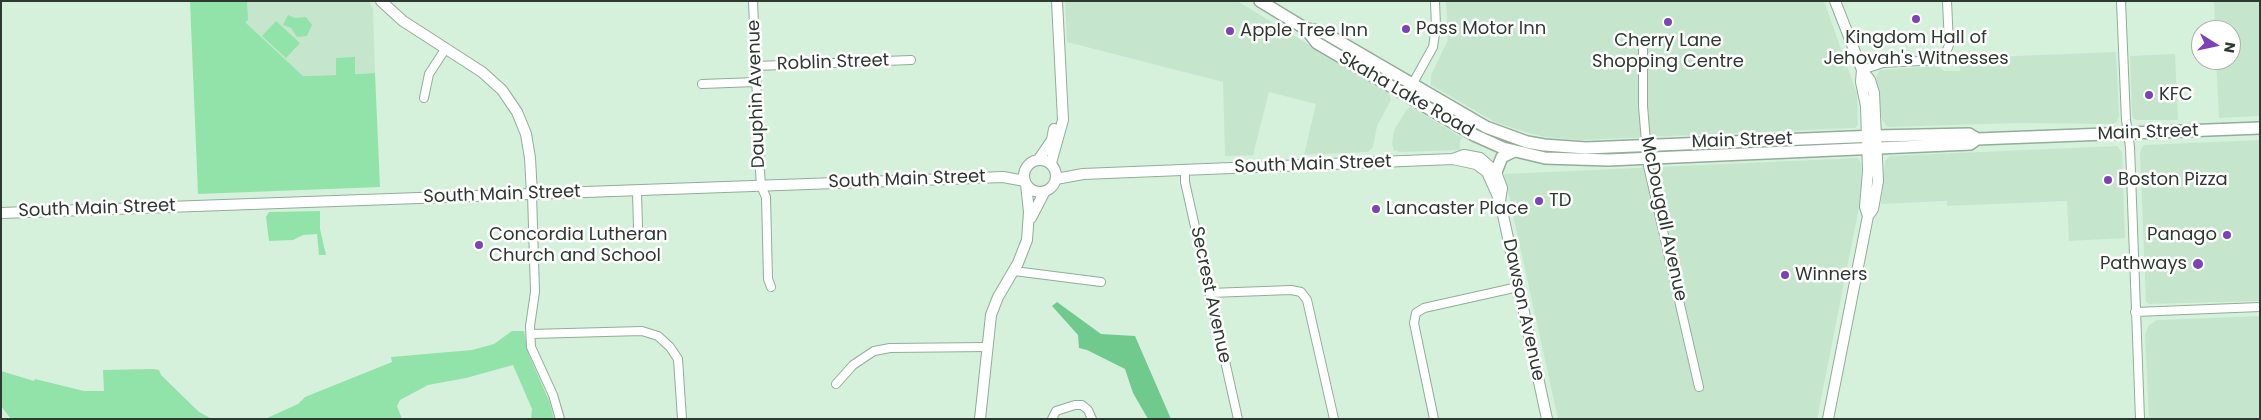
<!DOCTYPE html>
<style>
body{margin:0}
#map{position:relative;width:2261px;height:420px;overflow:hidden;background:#d5f1dc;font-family:Poppins,sans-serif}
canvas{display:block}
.frame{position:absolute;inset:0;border:2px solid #2e3931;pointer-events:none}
.north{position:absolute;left:2191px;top:20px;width:50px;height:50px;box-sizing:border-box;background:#fff;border:1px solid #abb0ad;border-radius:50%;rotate:100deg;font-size:14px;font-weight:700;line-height:20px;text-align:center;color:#2e3931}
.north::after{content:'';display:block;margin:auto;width:18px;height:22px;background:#7d42b8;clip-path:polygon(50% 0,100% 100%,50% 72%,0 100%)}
</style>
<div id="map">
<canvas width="2261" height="420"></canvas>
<div class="frame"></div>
<div class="north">N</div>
</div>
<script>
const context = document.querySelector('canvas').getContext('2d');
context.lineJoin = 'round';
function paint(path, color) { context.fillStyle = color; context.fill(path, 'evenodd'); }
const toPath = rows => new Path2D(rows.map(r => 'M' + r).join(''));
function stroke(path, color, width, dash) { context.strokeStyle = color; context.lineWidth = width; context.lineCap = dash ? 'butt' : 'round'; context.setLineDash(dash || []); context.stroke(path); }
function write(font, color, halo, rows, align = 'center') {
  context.font = font + ' Poppins,sans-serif'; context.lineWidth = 5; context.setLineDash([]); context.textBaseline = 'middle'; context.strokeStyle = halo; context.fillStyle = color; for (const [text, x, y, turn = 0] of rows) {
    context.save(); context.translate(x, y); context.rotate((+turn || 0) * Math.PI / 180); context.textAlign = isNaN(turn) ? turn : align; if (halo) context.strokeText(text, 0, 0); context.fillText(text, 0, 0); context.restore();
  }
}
paint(toPath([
 [234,1,369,1,373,8,375,73,303,76,235,13],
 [1065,1,1237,1,1384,90,1389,94,1391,100,1377,126,1373,147,1368,152,1304,155,1316,104,1269,92,1253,155,1225,156,1223,82,1067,42],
 [1446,1,1824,1,1857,94,1858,125,1855,128,1580,140,1545,137,1525,132,1495,122,1431,85,1431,75,1448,40],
 [2214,1,2260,1,2260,116,2219,118,2216,60,2231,60,2231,30,2215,30],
 [2116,52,2119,116,2117,121,2113,124,2018,123,1887,127,1882,119,1876,77,1880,70,1938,66,1944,71,1960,71,1960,64,1966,58],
 [2175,54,2178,120,2137,120,2133,118,2132,114,2130,56],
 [1411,107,1463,138,1460,140,1460,150,1400,152,1394,150,1392,144,1394,130,1407,109],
 [2260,140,2260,301,2149,304,2146,302,2140,153,2142,147,2144,145],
 [2117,146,2122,152,2125,238,2069,241,2067,201,1947,206,1947,201,1881,204,1885,161,1890,156],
 [1858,158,1861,163,1862,182,1859,208,1817,419,1558,419,1504,174],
 [2260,316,2260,419,2149,419,2145,334,2149,325,2157,320]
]), '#c5e6cd');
paint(toPath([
 [190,1,247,1,248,20,245,22,303,76,336,75,336,58,355,57,355,74,375,73,380,187,198,194],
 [288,15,295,18,306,17,312,25,307,36,297,37,291,28,283,25],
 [276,21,300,43,286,58,262,36],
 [320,211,320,229,326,255,319,255,317,234,303,235,293,240,269,241,266,217,269,212],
 [512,331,524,331,529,355,550,403,554,419,531,419,532,409,513,365,466,378,428,385,400,400,397,406,402,419,265,419,298,404,305,397,392,362,391,357,472,350,494,344],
 [153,369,159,370,161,375,199,412,212,419,11,419,1,406,1,371,34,381,35,379,84,391,104,391,103,370]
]), '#91e3aa');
paint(toPath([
 [1057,302,1101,334,1135,336,1171,419,1148,419,1133,393,1125,369,1087,350,1079,348,1078,335,1052,306]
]), '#70ca8e');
const minor = toPath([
 [753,1,760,171,761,186,766,197,768,279,771,287],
 [2121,1,2126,120,2130,147,2140,419],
 [1643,50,1643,106,1648,166,1699,387],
 [756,66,911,60],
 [1862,70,1883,63,1940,60,1945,55,1949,45,1947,1],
 [1413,83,1433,47,1436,27,1435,1],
 [702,84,756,82],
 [424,98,429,74,446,48],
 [1185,170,1185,182,1238,419],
 [637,191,638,228],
 [532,194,535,292,530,326,531,347,553,395,560,419],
 [1014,271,1101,282],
 [1210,293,1291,290,1301,292,1307,300,1334,419],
 [2135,312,2260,307],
 [531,334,642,331,658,336,670,347,678,359,682,419],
 [836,384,853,365,874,351,890,348,987,347],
 [1052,419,1056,411,1075,405,1082,405,1088,410,1092,419],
 [1434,419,1414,323,1416,313,1424,308,1518,287]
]);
const tertiary = toPath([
 [381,1,403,21,482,72,502,90,517,112,526,134,530,158,532,194],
 [1862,70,1861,82,1866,106,1868,171,1865,207,1868,216],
 [1039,159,1052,140,1054,129],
 [1453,159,1476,164,1487,172,1500,201,1547,419],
 '1024 176a16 16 0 1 1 32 0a16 16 0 1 1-32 0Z',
 [1051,163,1063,120,1057,1],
 [1056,179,1083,174,1453,159,1464,155,1480,158,1496,172,1502,188,1500,201],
 [1,213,1003,177,1025,181],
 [1031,218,1045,191],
 [980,419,991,315,998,297,1018,263,1027,240,1029,212,1026,184],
 [1828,419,1868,216,1873,209,1878,181,1874,93,1870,80,1862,70,1835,1]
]);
const secondary = toPath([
 [1260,1,1306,29,1323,32,1486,127,1527,142,1544,145,1586,148,1876,136,1969,134,1977,139],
 [1306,29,1317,43,1474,135,1503,148,1545,158,1608,160,1970,144,1977,139,2260,128],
 [1496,172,1502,157,1514,151]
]);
stroke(minor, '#92ad99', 10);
stroke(tertiary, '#92ad99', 12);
stroke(secondary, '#92ad99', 14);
stroke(minor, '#fff', 8);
stroke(tertiary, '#fff', 10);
stroke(secondary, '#fff', 11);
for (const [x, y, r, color] of [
 [1916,19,5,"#7d42b8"],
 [1668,22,5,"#7d42b8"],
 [1406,29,5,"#7d42b8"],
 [1230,31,5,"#7d42b8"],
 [2149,95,5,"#7d42b8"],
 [2108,180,5,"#7d42b8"],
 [1539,201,5,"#7d42b8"],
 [1376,209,5,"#7d42b8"],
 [2227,235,5,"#7d42b8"],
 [479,245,5,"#7d42b8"],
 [2198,264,6,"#7d42b8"],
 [1785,275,5,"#7d42b8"]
]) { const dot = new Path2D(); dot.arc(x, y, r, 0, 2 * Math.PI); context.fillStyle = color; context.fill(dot); stroke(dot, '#fff', 2); }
write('18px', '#2e3931', '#fff', [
 ["Pass Motor Inn",1416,29],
 ["Apple Tree Inn",1240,31],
 ["Kingdom Hall of",1916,38,"center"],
 ["Jehovah's Witnesses",1916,59,"center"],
 ["Cherry Lane",1668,41,"center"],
 ["Shopping Centre",1668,62,"center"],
 ["KFC",2159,95],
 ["Boston Pizza",2118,180],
 ["TD",1549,201],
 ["Lancaster Place",1386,209],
 ["Concordia Lutheran",489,235],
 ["Church and School",489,256],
 ["Panago",2217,235,"right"],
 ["Pathways",2187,264,"right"],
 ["Winners",1795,275]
], 'left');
write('18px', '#2e3931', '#fff', [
 ["Roblin Street",833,63,-2],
 ["Dauphin Avenue",757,94,-92],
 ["Skaha Lake Road",1406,95,30],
 ["Main Street",2148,133,-2],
 ["Main Street",1742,141,-2],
 ["South Main Street",1313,165,-2],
 ["South Main Street",907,180,-2],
 ["South Main Street",502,195,-2],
 ["South Main Street",97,209,-2],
 ["McDougall Avenue",1663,219,78],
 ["Secrest Avenue",1210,295,78],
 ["Dawson Avenue",1523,310,78]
]);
</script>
